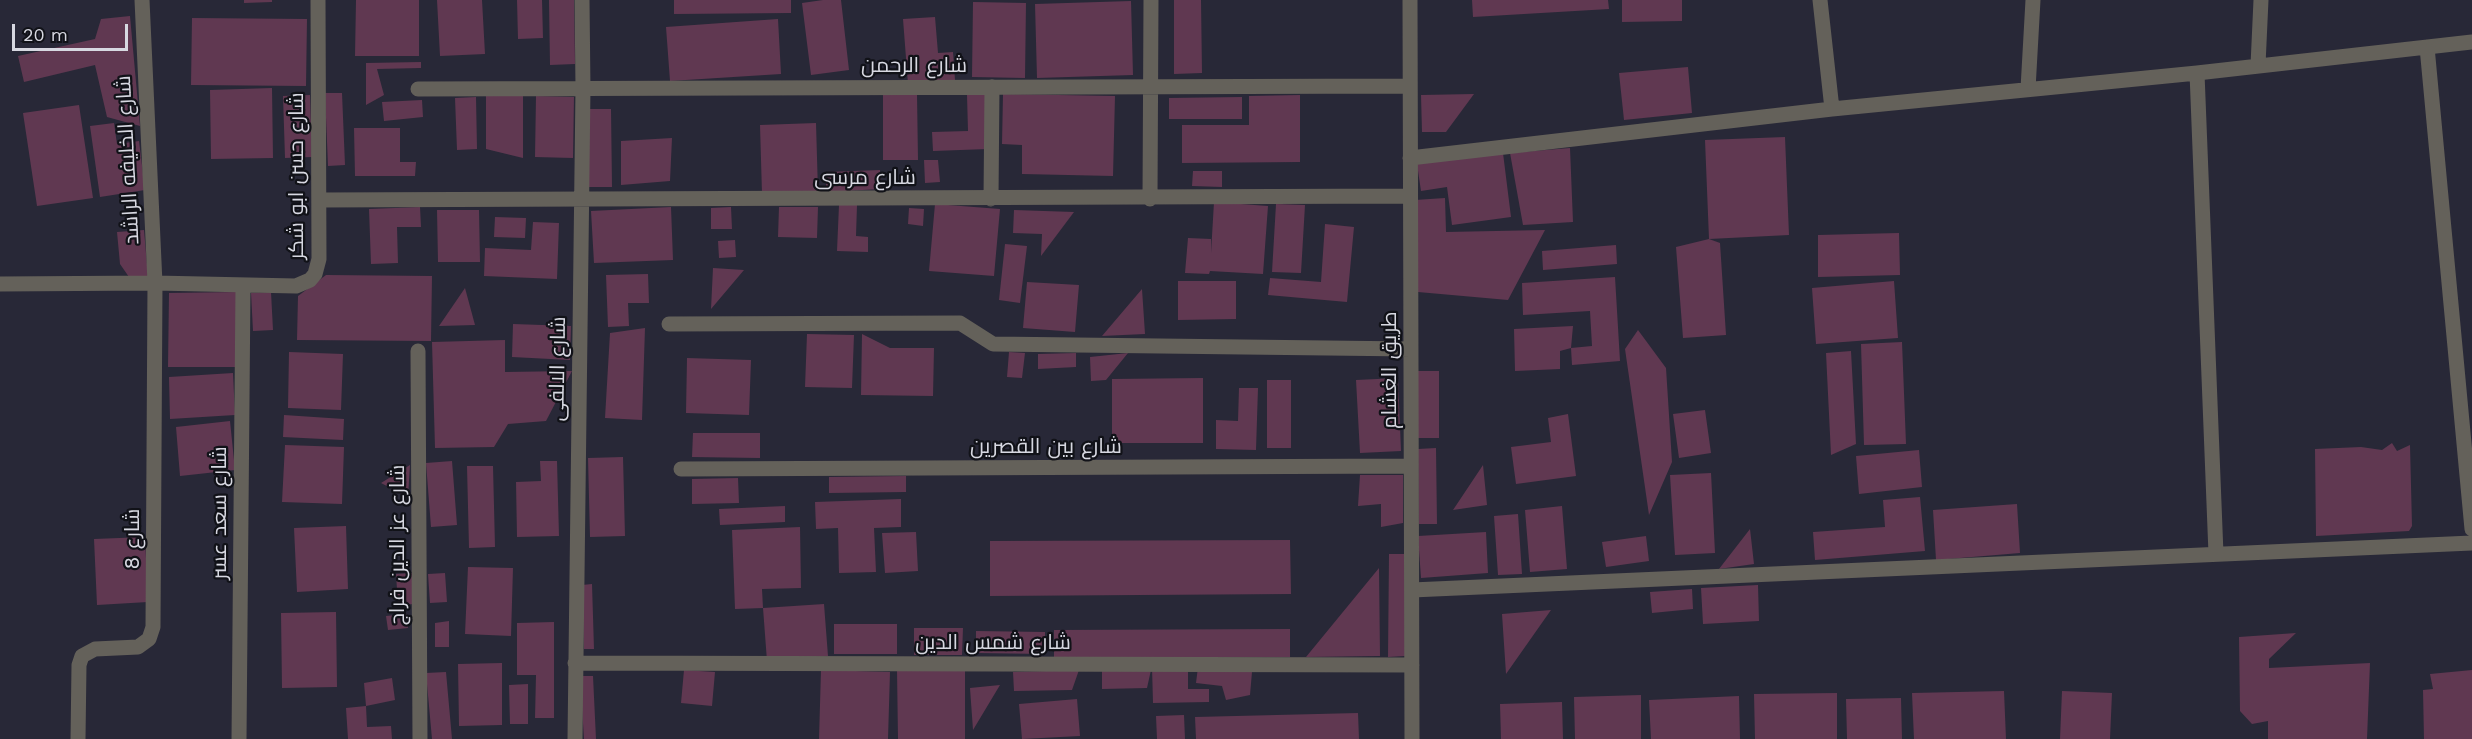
<!DOCTYPE html>
<meta charset="utf-8">
<style>
body{margin:0}
#map{position:relative;width:2472px;height:739px;overflow:hidden;background:#282837;font-family:"Work Sans",sans-serif}
canvas{display:block}
.scale{position:absolute;left:12px;top:24px;width:116px;height:27px;box-sizing:border-box;border:3px solid #d7d8e1;border-top:0;padding-left:8px;font-size:18px;line-height:21px;white-space:nowrap;color:#d7d8e1;-webkit-text-stroke:4px #111218;paint-order:stroke}
</style>
<div id="map">
<canvas width="2472" height="739"></canvas>
<div class="scale">20 m</div>
</div>
<script>
const context = document.querySelector('canvas').getContext('2d');
context.lineJoin = 'round';
function paint(path, color) { context.fillStyle = color; context.fill(path, 'evenodd'); }
const toPath = rows => new Path2D(rows.map(r => 'M' + r).join(''));
function stroke(path, color, width, dash) { context.strokeStyle = color; context.lineWidth = width; context.lineCap = dash ? 'butt' : 'round'; context.setLineDash(dash || []); context.stroke(path); }
function write(font, color, halo, rows, align = 'center') {
  context.font = font + ' "Work Sans",Cairo,sans-serif'; context.lineWidth = 4.5; context.setLineDash([]); context.textBaseline = 'middle'; context.strokeStyle = halo; context.fillStyle = color; for (const [text, x, y, turn = 0] of rows) {
    context.save(); context.translate(x, y); context.rotate((+turn || 0) * Math.PI / 180); context.textAlign = isNaN(turn) ? turn : align; if (halo) context.strokeText(text, 0, 0); context.fillText(text, 0, 0); context.restore();
  }
}
paint(toPath([
 [244,0,272,0,272,2,244,3],
 [356,0,419,0,419,56,355,56],
 [437,0,482,0,485,54,440,56],
 [517,0,542,0,543,38,518,39],
 [549,0,574,0,575,64,550,65],
 [674,0,791,0,791,13,674,14],
 [823,0,841,0,849,70,811,75,802,3],
 [1174,0,1201,0,1202,73,1174,74],
 [1472,0,1608,0,1609,9,1473,17],
 [1622,0,1682,0,1682,21,1622,22],
 [1131,1,1133,75,1037,78,1035,4],
 [973,2,1026,3,1025,78,972,77],
 [130,16,140,126,107,117,95,65,24,82,18,56,95,39,101,19],
 [935,17,938,53,953,52,955,80,908,84,903,19],
 [192,18,307,19,306,86,191,85],
 [778,19,781,74,670,81,666,27],
 [421,62,421,68,377,69,384,95,366,105,366,63],
 [1688,67,1692,113,1624,120,1619,73],
 [272,88,273,158,211,159,210,90],
 [325,93,342,93,345,165,328,166],
 [523,94,523,158,486,149,486,95],
 [917,94,918,160,883,160,883,95],
 [985,94,988,149,933,151,932,132,968,131,967,95],
 [1003,94,1115,96,1113,176,1022,174,1022,145,1002,144],
 [1474,94,1446,132,1422,132,1421,95],
 [310,95,312,157,285,158,283,96],
 [1300,95,1300,162,1182,163,1182,125,1249,125,1249,96],
 [536,96,574,97,573,158,535,157],
 [476,97,477,149,457,150,455,98],
 [1242,97,1242,119,1169,119,1169,98],
 [422,100,423,117,384,121,382,102],
 [79,105,93,198,37,206,23,113],
 [586,109,611,109,612,187,588,187],
 [114,123,117,144,139,141,145,190,100,197,90,126],
 [816,123,818,192,762,194,760,125],
 [354,128,400,128,400,162,416,162,415,176,355,176],
 [1785,137,1789,235,1709,239,1705,140],
 [672,138,670,181,621,185,621,141],
 [1570,148,1573,222,1523,225,1510,153],
 [1503,153,1511,217,1452,225,1447,187,1421,191,1417,164],
 [924,160,938,160,940,182,925,183],
 [880,170,881,189,826,192,826,172],
 [1193,171,1222,171,1222,187,1192,186],
 [1445,198,1446,232,1545,230,1508,300,1418,292,1415,200],
 [1214,202,1268,206,1263,274,1210,271,1209,274,1185,273,1188,238,1211,239,1211,253],
 [935,204,1000,209,994,276,929,271],
 [1276,204,1305,205,1301,273,1272,272],
 [839,205,857,205,856,236,868,237,868,252,837,251],
 [420,207,421,227,397,227,398,263,371,264,369,209],
 [671,207,673,260,594,263,591,211],
 [731,207,732,229,711,229,711,208],
 [779,207,818,207,817,238,778,237],
 [909,208,924,209,923,226,908,224],
 [437,210,479,210,480,262,438,262],
 [1014,210,1074,212,1041,256,1042,234,1013,233],
 [495,217,526,218,525,238,494,237],
 [533,222,559,223,557,279,484,276,485,248,531,250],
 [1325,224,1354,227,1347,302,1268,295,1270,278,1321,282],
 [144,230,148,276,129,277,120,264,117,232],
 [1899,233,1900,275,1818,277,1818,235],
 [1709,239,1720,243,1726,335,1683,338,1676,247],
 [735,240,736,257,719,258,718,241],
 [1005,244,1027,246,1020,303,999,300],
 [1616,245,1617,264,1543,270,1542,251],
 [713,268,744,270,711,309],
 [648,274,649,303,628,303,629,326,608,327,606,275],
 [326,275,432,276,431,341,297,340,298,296],
 [1615,277,1620,361,1572,365,1571,348,1592,346,1590,311,1523,315,1522,283],
 [1178,281,1236,281,1236,319,1178,320],
 [1894,281,1898,338,1816,344,1812,288],
 [1027,282,1079,285,1075,332,1023,328],
 [465,288,475,325,439,326],
 [1142,289,1145,334,1102,336],
 [237,292,237,367,168,367,169,293],
 [271,292,273,330,253,331,251,293],
 [513,324,571,326,570,360,512,357],
 [1573,326,1571,348,1560,351,1560,369,1515,371,1514,329],
 [645,328,642,420,605,418,610,333],
 [1638,330,1666,368,1672,462,1649,515,1625,349],
 [807,334,854,335,852,388,805,387],
 [862,334,890,348,934,348,933,396,861,395],
 [505,340,505,372,572,371,546,421,508,424,494,447,435,448,432,342],
 [1902,342,1906,444,1864,445,1861,344],
 [1851,351,1856,444,1831,455,1826,353],
 [289,352,343,354,341,410,288,408],
 [1009,352,1025,353,1022,378,1007,377],
 [1076,353,1076,367,1038,369,1038,354],
 [1128,353,1106,380,1091,381,1090,357],
 [687,358,751,360,749,415,686,413],
 [1418,371,1439,371,1439,438,1417,438],
 [233,373,235,415,170,419,169,377],
 [1203,378,1203,443,1112,443,1112,379],
 [1398,378,1401,451,1360,453,1356,380],
 [1267,380,1291,380,1291,448,1267,448],
 [1239,388,1258,388,1256,450,1216,449,1216,420,1238,421],
 [1705,410,1711,453,1679,458,1673,414],
 [1568,414,1576,476,1516,484,1511,447,1551,442,1548,418],
 [284,415,344,419,343,440,283,437],
 [230,421,235,470,180,476,176,427],
 [693,433,760,433,760,458,692,457],
 [2392,443,2397,451,2410,445,2412,526,2409,531,2316,536,2315,449,2361,447,2382,450],
 [285,445,344,447,342,504,282,502],
 [1436,448,1437,524,1419,524,1418,449],
 [1919,450,1922,487,1859,494,1856,456],
 [623,457,625,536,590,537,588,458],
 [452,461,457,525,431,527,426,463],
 [540,461,557,461,559,536,517,537,516,482,541,481],
 [410,465,408,497,381,483],
 [1483,465,1487,505,1453,510],
 [467,466,493,466,495,547,469,548],
 [1711,473,1715,553,1675,555,1670,475],
 [1360,475,1403,475,1403,523,1381,527,1381,504,1358,506],
 [906,476,906,492,829,493,829,477],
 [738,478,739,503,692,504,692,479],
 [1920,497,1925,551,1815,560,1813,532,1885,527,1883,500],
 [901,499,901,527,874,528,876,572,839,573,838,528,816,529,815,502],
 [2017,504,2020,553,1936,560,1933,510],
 [785,506,785,522,720,525,719,509],
 [1562,506,1567,569,1530,572,1525,510],
 [1518,514,1522,574,1498,575,1494,516],
 [346,526,348,589,297,592,294,528],
 [800,527,801,588,762,589,763,608,824,604,828,656,767,661,763,608,735,609,732,530],
 [1750,529,1754,564,1719,569],
 [916,532,918,571,885,573,882,533],
 [1486,532,1488,573,1421,578,1418,536],
 [1646,536,1649,561,1606,567,1602,542],
 [145,537,148,602,97,605,94,539],
 [1290,540,1291,594,990,596,990,541],
 [1389,554,1405,554,1405,656,1388,657],
 [468,567,513,568,511,636,465,634],
 [1379,568,1380,656,1306,657],
 [412,573,414,604,398,605,396,574],
 [445,573,447,602,430,603,428,574],
 [592,584,594,649,584,649,582,585],
 [1758,585,1759,621,1703,624,1701,588],
 [1692,589,1693,609,1652,613,1650,592],
 [1551,610,1506,674,1502,614],
 [336,612,337,687,282,688,281,613],
 [407,614,408,628,388,630,386,616],
 [449,621,449,647,435,647,435,623],
 [554,622,554,718,535,718,536,675,517,675,517,623],
 [834,624,897,624,897,654,834,654],
 [914,628,963,628,962,655,914,655],
 [1290,629,1290,657,1054,657,1054,630],
 [976,631,1045,632,1045,654,976,653],
 [2296,633,2269,659,2269,668,2370,663,2367,739,2268,739,2268,721,2252,724,2240,711,2239,637],
 [502,663,502,725,459,726,458,664],
 [1152,667,1188,667,1188,689,1209,689,1209,702,1153,703],
 [1198,667,1252,672,1250,695,1226,700,1222,686,1196,683],
 [965,669,965,739,898,739,897,670],
 [684,670,715,672,712,706,681,703],
 [821,670,890,672,888,739,819,739],
 [1079,670,1072,690,1014,691,1013,672],
 [1151,670,1147,688,1102,689,1102,671],
 [2472,670,2472,739,2424,739,2423,690,2433,689,2430,674],
 [446,672,452,739,432,739,426,673],
 [580,676,593,676,596,739,584,739],
 [392,678,395,700,366,706,367,727,391,726,392,739,348,739,346,708,366,706,364,683],
 [528,684,528,724,510,724,509,685],
 [1000,685,973,730,970,688],
 [2004,691,2006,739,1914,739,1912,693],
 [2062,691,2112,693,2110,739,2060,739],
 [1837,693,1837,739,1755,739,1754,694],
 [1641,695,1641,739,1575,739,1574,697],
 [1739,696,1740,739,1651,739,1649,700],
 [1901,698,1902,739,1847,739,1846,699],
 [1077,699,1080,736,1022,739,1019,704],
 [1562,702,1563,739,1501,739,1500,704],
 [1358,713,1359,739,1196,739,1195,717],
 [1184,715,1185,739,1157,739,1156,716]
]), '#603851');
stroke(toPath([
 [1410,0,1412,739],
 [1820,0,1832,109],
 [2427,47,2472,529],
 [2258,65,2261,0],
 [2197,73,2216,554],
 [418,89,1410,86],
 [2028,89,2033,0],
 [1410,158,1832,109,2197,73,2472,42],
 [991,199,992,87],
 [1150,199,1151,0],
 [319,200,1410,196],
 [0,284,155,283,296,286,310,280,315,274,319,259,318,0],
 [669,324,960,323,993,344,1411,349],
 [418,351,420,739],
 [681,469,1411,466],
 [1412,590,2472,543],
 [575,663,1412,665],
 [78,739,79,665,82,656,95,649,138,647,149,639,153,627,155,283,142,0],
 [239,739,243,286],
 [575,739,583,88,582,0]
]), '#64615a', 15);
write('21px', '#d7d8e1', '#111218', [
 ["شارع الرحمن",914,66],
 ["شارع الخليفه الراشد",128,160,-93],
 ["شارع حسن ابو شكر",297,176,-90],
 ["شارع مرسى",865,178],
 ["شارع الالفى",558,369,-89],
 ["طريق الغشام",1390,370,-90],
 ["شارع بين القصرين",1046,447],
 ["شارع سعد عسر",220,513,-90],
 ["شارع 8",133,539,-90],
 ["شارع عز الدين فراج",398,545,-90],
 ["شارع شمس الدين",993,643]
]);
</script>
